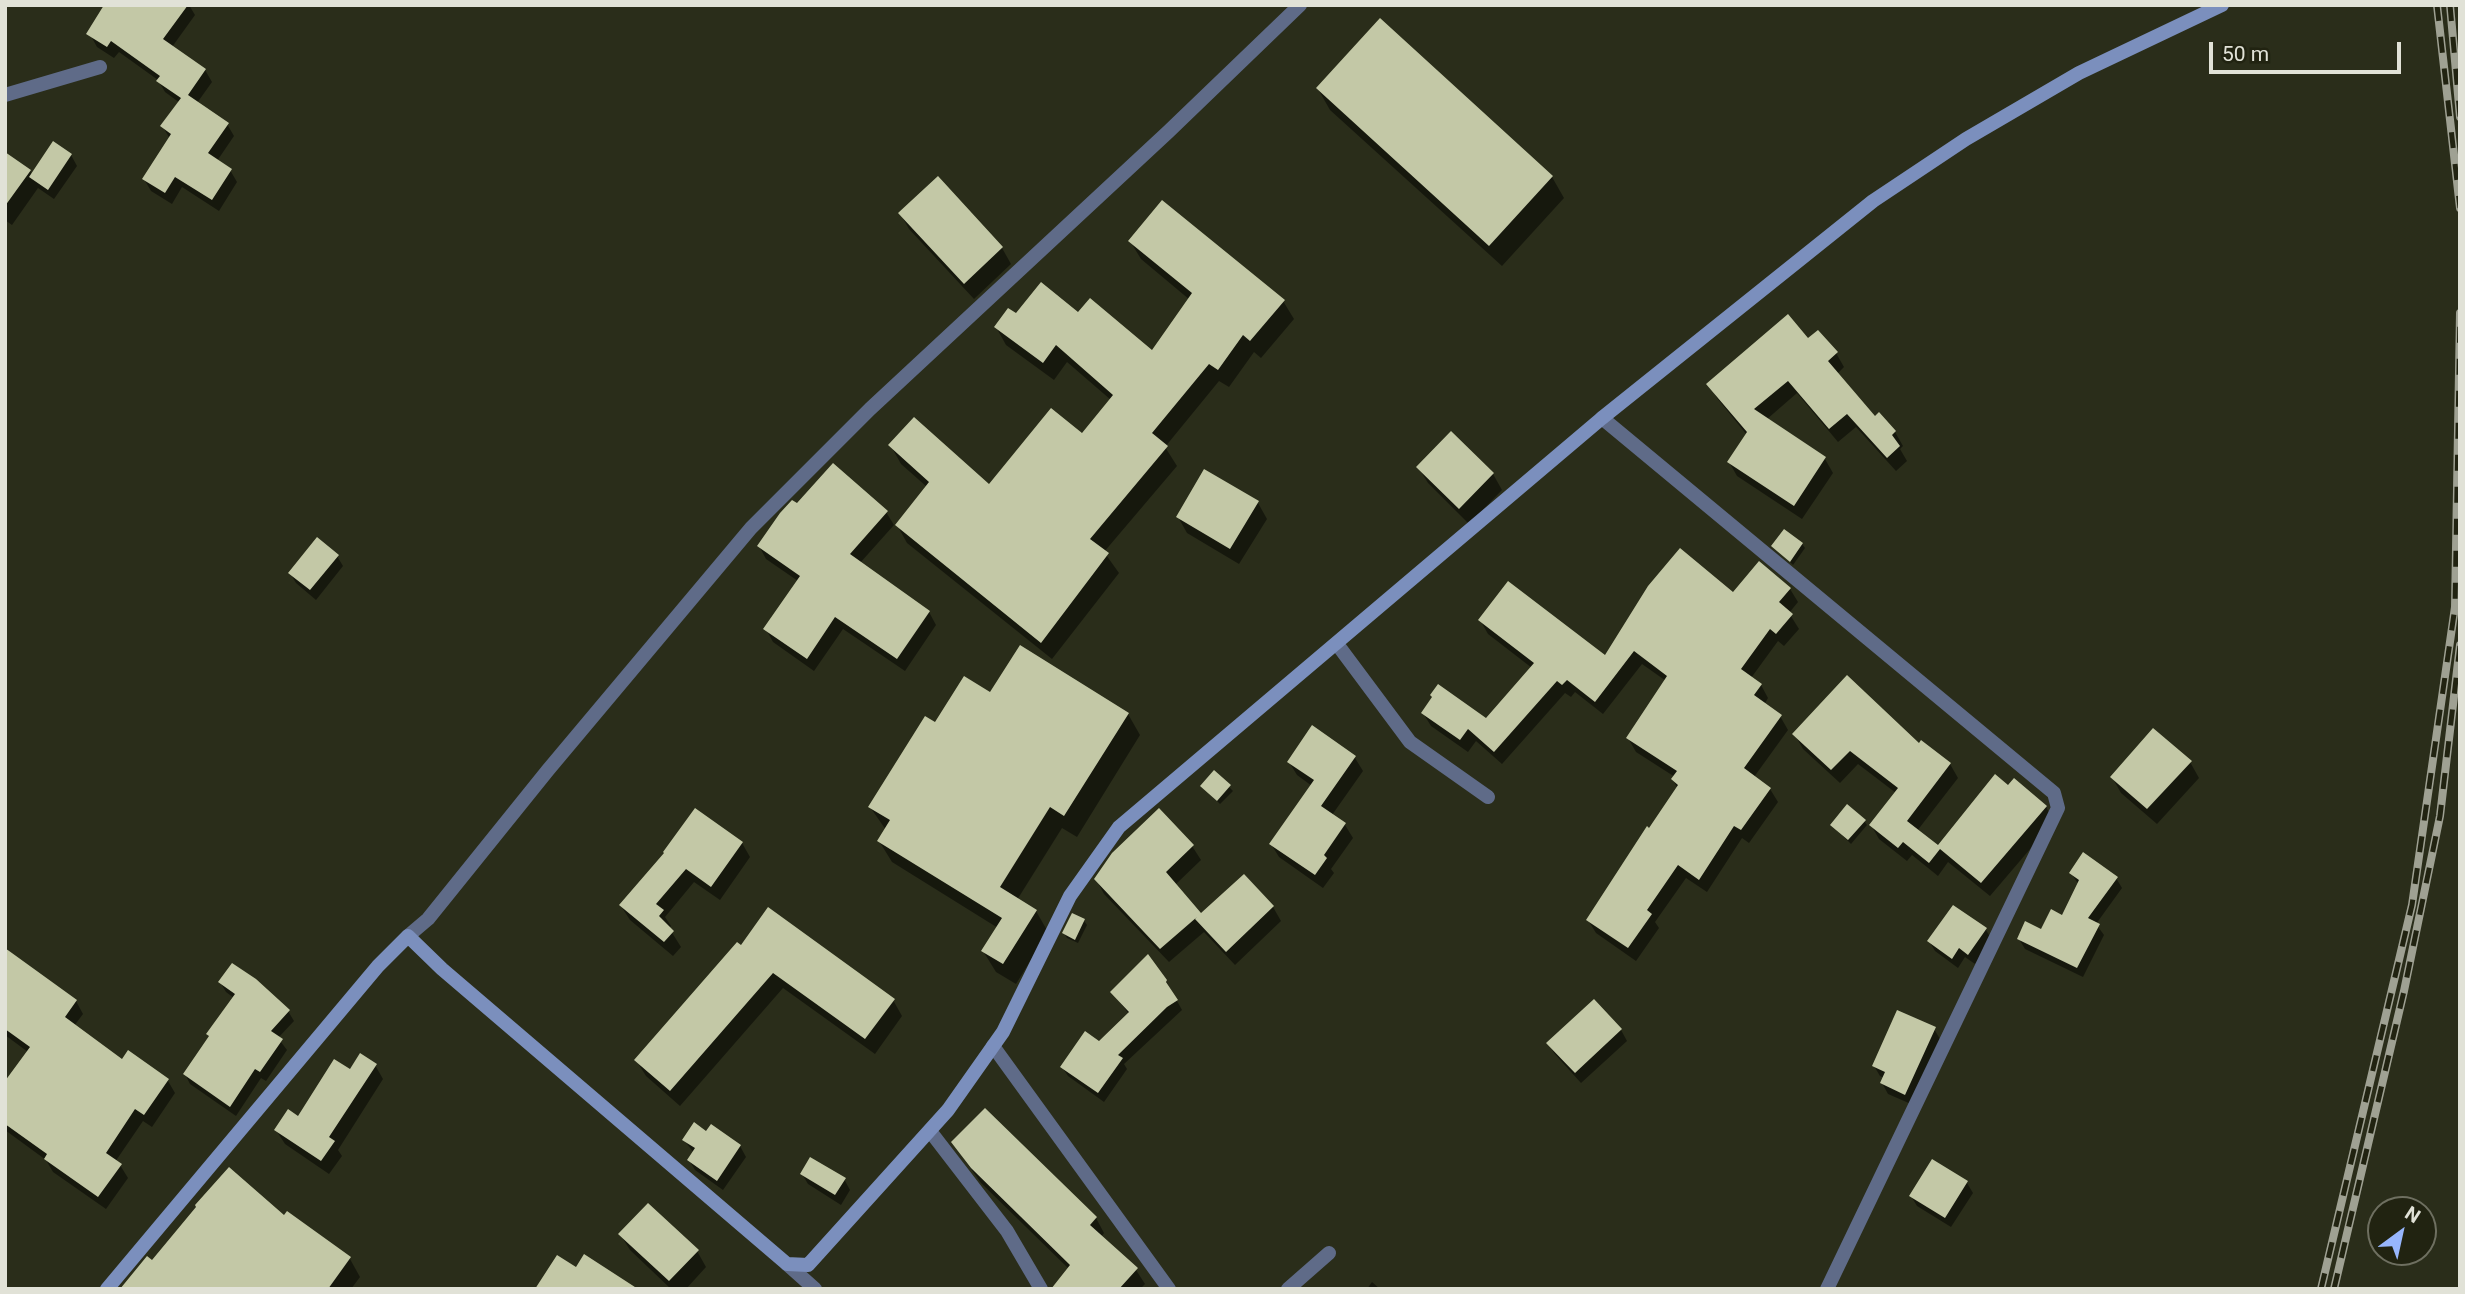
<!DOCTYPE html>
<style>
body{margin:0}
#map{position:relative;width:2465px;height:1294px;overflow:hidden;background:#2a2d1a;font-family:Roboto,sans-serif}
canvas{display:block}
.frame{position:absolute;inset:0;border:7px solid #e1e2d7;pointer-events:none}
.north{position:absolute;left:2367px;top:1196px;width:70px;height:70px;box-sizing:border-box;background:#212311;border:2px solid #6e6f60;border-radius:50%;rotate:33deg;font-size:19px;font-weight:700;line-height:28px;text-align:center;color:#e1e2d7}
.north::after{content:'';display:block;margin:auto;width:24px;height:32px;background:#97b6fd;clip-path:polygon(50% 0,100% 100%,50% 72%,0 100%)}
.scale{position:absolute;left:2209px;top:42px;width:192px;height:32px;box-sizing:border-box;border:4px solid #e1e2d7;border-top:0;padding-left:9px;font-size:21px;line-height:24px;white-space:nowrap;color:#e1e2d7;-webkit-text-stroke:5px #212311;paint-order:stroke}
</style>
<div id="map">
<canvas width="2465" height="1294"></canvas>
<div class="frame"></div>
<div class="north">N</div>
<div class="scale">50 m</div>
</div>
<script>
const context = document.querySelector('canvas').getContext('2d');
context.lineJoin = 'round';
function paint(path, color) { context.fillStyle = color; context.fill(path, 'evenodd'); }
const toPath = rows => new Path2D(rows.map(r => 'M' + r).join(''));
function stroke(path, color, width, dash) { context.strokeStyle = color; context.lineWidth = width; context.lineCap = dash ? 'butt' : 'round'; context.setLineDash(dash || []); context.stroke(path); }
paint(toPath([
 [113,5,189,5,195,15,172,47,205,70,212,82,197,103,227,124,234,136,217,161,230,170,237,182,219,211,182,187,172,204,151,191,144,179,170,139,163,127,180,103,165,92,158,80,119,52,114,58,97,47,91,36],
 [1318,89,1552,177,1564,198,1502,266,1330,110],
 [5,154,30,171,32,175,71,155,77,166,54,199,38,188,12,225,5,220],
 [900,213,1002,248,1011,264,974,299,909,229],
 [1130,241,1283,301,1294,319,1261,358,1254,352,1229,387,1219,381,1165,447,1177,466,1104,552,1119,573,1052,659,907,543,897,525,927,487,901,464,891,446,990,486,1083,436,1111,400,1067,362,1054,380,1006,345,996,327,1016,315,1078,315,1152,353,1190,300,1141,259],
 [1808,340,1836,353,1844,367,1837,374,1875,418,1895,432,1903,446,1900,449,1907,461,1896,471,1856,427,1838,442,1797,393,1766,420,1825,459,1833,473,1802,519,1737,476,1729,462,1747,435,1717,398,1709,384],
 [1451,434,1493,474,1502,490,1469,524,1428,483,1418,467],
 [1258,503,1267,519,1239,564,1187,533,1178,517],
 [797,506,886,512,894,525,860,563,929,612,936,625,905,671,843,629,814,671,773,642,766,629,798,581,766,559,759,546],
 [1802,544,1805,548,1793,565,1774,546],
 [337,556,343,566,316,600,296,583,290,573],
 [1790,589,1798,602,1789,613,1799,629,1784,646,1778,641,1751,678,1761,685,1768,698,1764,705,1780,716,1788,730,1754,777,1770,789,1778,802,1749,843,1742,838,1707,892,1686,878,1655,922,1659,928,1636,961,1596,933,1588,920,1678,789,1673,780,1675,777,1636,752,1628,738,1666,681,1642,664,1603,714,1575,692,1571,697,1565,693,1502,764,1476,741,1468,752,1431,726,1423,713,1486,720,1532,668,1488,634,1480,620,1605,658,1733,594],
 [991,695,1128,714,1140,735,1077,837,1062,828,1017,900,1036,911,1048,932,1016,984,996,972,983,951,998,928,892,862,879,841,886,830,870,807,936,725],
 [1795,735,1919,745,1950,764,1958,778,1917,831,1938,847,2008,787,2046,807,2054,821,1990,896,1948,862,1938,876,1912,855,1907,861,1879,839,1871,825,1896,793,1858,764,1840,783,1803,749],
 [1355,758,1363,771,1332,815,1345,825,1353,838,1331,869,1334,873,1323,888,1279,857,1271,844,1312,786,1297,775,1289,762],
 [2190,762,2199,778,2157,824,2121,793,2112,777],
 [1215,773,1233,791,1220,804,1202,786],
 [1864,821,1867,825,1851,844,1832,825],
 [742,843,750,857,720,900,694,882,665,917,671,926,669,928,681,947,673,956,630,920,621,906,666,854],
 [1192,846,1201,860,1175,885,1201,915,1273,907,1281,921,1235,965,1204,932,1169,962,1104,894,1096,879],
 [2071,873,2116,878,2122,888,2096,924,2104,935,2083,977,2025,949,2019,939,2042,931,2063,917,2079,885],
 [1084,921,1087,925,1078,943,1067,938,1064,933],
 [1986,930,1992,940,1975,964,1965,957,1958,968,1935,951,1929,941],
 [737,944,893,1000,902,1016,875,1054,783,988,680,1106,646,1076,636,1060],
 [5,946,13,956,76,1001,83,1014,74,1026,122,1062,168,1081,175,1093,152,1127,143,1121,115,1162,120,1165,128,1178,106,1209,53,1172,46,1160,5,1130,5,1084,28,1052,5,1035],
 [1166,981,1182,1010,1124,1064,1127,1069,1104,1102,1068,1076,1062,1067,1099,1043,1129,1014,1112,992],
 [220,982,288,1011,294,1021,278,1038,287,1050,266,1081,261,1078,236,1116,190,1084,185,1074,234,998,226,992],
 [1594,1001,1621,1030,1627,1041,1581,1083,1554,1053,1548,1043],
 [1934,1029,1940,1039,1911,1104,1888,1094,1882,1083,1884,1078,1880,1076,1874,1066],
 [375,1065,383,1079,338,1150,342,1156,329,1174,285,1144,276,1130,298,1118,350,1072],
 [985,1110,1096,1218,1104,1233,1101,1237,1136,1270,1145,1284,1140,1289,1052,1289,1069,1269,981,1183,953,1143],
 [707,1133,740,1146,746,1157,723,1190,695,1170,689,1160,694,1153,684,1140],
 [802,1174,844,1179,850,1190,841,1205,808,1184],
 [1967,1183,1973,1193,1951,1227,1917,1206,1911,1196],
 [284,1217,350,1259,360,1277,351,1289,122,1289,153,1262],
 [620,1234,697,1251,706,1267,686,1289,671,1289,630,1250],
 [1372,1282,1380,1289,1367,1289]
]), '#0007');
paint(toPath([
 [104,5,188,5,163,39,206,69,188,95,229,123,208,153,232,169,212,200,175,177,165,193,142,179,171,134,160,126,181,98,156,81,160,76,111,41,107,47,86,34],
 [1380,18,1553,176,1489,246,1316,88],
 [53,141,72,154,48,190,29,177],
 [5,152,31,170,5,206],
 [938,176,1003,247,964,284,898,213],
 [1162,200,1285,300,1250,341,1243,335,1218,370,1209,364,1152,433,1168,446,1090,539,1109,553,1041,643,895,525,929,482,888,445,914,417,989,484,1051,408,1082,433,1113,395,1056,345,1043,363,994,327,1008,308,1016,313,1041,282,1078,312,1090,298,1152,350,1192,293,1128,241],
 [1788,314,1808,338,1818,330,1838,352,1828,361,1875,416,1879,412,1896,431,1892,435,1900,446,1887,458,1847,414,1829,429,1788,381,1754,409,1826,457,1794,506,1727,462,1747,432,1706,384],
 [1451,431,1494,473,1459,509,1416,467],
 [833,463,888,511,850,554,930,611,897,659,835,617,807,659,763,629,800,576,757,546,780,513,792,500,797,503],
 [1204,469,1259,501,1230,549,1176,517],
 [1784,529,1803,543,1790,562,1771,546],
 [317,537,339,555,310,590,288,573],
 [1680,548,1733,592,1759,561,1791,588,1779,602,1793,614,1776,634,1770,629,1741,669,1762,684,1754,695,1782,715,1744,768,1771,788,1741,830,1734,826,1699,880,1678,865,1647,910,1652,914,1628,948,1586,920,1647,826,1649,828,1678,785,1671,779,1677,771,1626,738,1667,676,1634,651,1595,702,1567,680,1562,685,1557,681,1494,752,1468,729,1460,740,1421,713,1432,697,1430,695,1438,684,1486,718,1534,663,1478,620,1508,581,1605,655,1648,586],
 [1020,645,1129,713,1064,816,1050,807,1000,887,1037,910,1003,964,981,951,1002,918,877,841,890,820,868,807,925,716,935,722,964,676,990,692],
 [1847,675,1919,743,1921,740,1951,763,1907,821,1938,845,1995,774,2008,785,2014,778,2047,806,1981,883,1940,849,1929,863,1903,842,1898,848,1869,825,1898,788,1850,751,1831,770,1792,734],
 [1312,725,1356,756,1321,806,1346,823,1324,855,1327,858,1315,875,1269,844,1314,780,1287,762],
 [2153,728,2192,761,2147,809,2110,777],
 [1214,770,1231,785,1217,801,1200,786],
 [1847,804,1866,820,1848,840,1830,825],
 [695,808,743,842,711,887,686,869,656,904,664,910,659,916,674,931,664,942,619,905,664,853,663,852],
 [1159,808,1194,845,1166,872,1201,913,1244,874,1274,906,1226,952,1195,919,1197,917,1160,949,1094,879,1112,853],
 [2083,852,2118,877,2088,918,2100,924,2077,968,2017,939,2025,921,2041,929,2051,909,2062,915,2079,880,2069,873],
 [1953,905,1987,928,1968,955,1959,948,1952,959,1927,941],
 [768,907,895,999,865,1039,773,973,670,1091,634,1060,737,942,741,945],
 [1072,913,1085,919,1075,940,1062,933],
 [5,948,77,1000,65,1017,122,1059,128,1050,169,1079,144,1115,135,1109,106,1153,122,1164,98,1197,44,1159,47,1154,5,1124,5,1081,30,1047,5,1029],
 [1148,954,1167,980,1166,982,1178,1000,1167,1007,1118,1055,1123,1058,1098,1093,1060,1067,1085,1031,1099,1041,1129,1012,1110,992],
 [232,963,256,979,290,1010,271,1031,283,1039,260,1072,255,1069,230,1107,183,1074,209,1036,206,1034,235,994,218,982],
 [1594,999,1622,1029,1575,1073,1546,1043],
 [1897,1010,1936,1027,1905,1095,1880,1083,1885,1072,1872,1066],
 [360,1053,377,1064,329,1137,335,1141,321,1161,274,1130,288,1109,298,1116,334,1059,350,1069],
 [985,1108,1097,1217,1090,1225,1138,1268,1119,1289,1051,1289,1070,1265,971,1168,951,1142],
 [694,1122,706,1131,711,1124,741,1145,717,1181,687,1160,695,1148,682,1140],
 [810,1157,846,1178,835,1195,800,1174],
 [1932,1159,1968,1181,1945,1218,1909,1196],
 [229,1167,284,1215,287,1211,351,1257,328,1289,120,1289,147,1256,152,1260,196,1207,195,1205],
 [648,1203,699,1250,669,1281,618,1234],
 [584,1254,638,1289,535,1289,557,1255,576,1267]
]), '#c3c8a6');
stroke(toPath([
 [5,95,100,67],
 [1602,418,2054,793,2058,808,1827,1289],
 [1337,644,1410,742,1488,797],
 [408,936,428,919,548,770,751,528,870,409,1168,132,1300,5],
 [993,1046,1169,1289],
 [930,1131,1007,1231,1041,1289],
 [787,1264,815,1289],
 [1288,1289,1329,1253]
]), '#5f6b88', 14);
stroke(toPath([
 [107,1289,378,966,408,936,442,969,787,1264,808,1265,948,1110,1003,1032,1070,896,1119,827,1602,418,1873,201,1966,139,2079,73,2222,5]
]), '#7b8fbd', 14);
const rail = toPath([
 [2437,5,2460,208],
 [2450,5,2460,117],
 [2321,1289,2412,905,2455,607,2460,313],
 [2334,1289,2404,991,2440,816,2460,645]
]);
stroke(rail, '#9fa193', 8);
stroke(rail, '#212311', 5, [16]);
</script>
